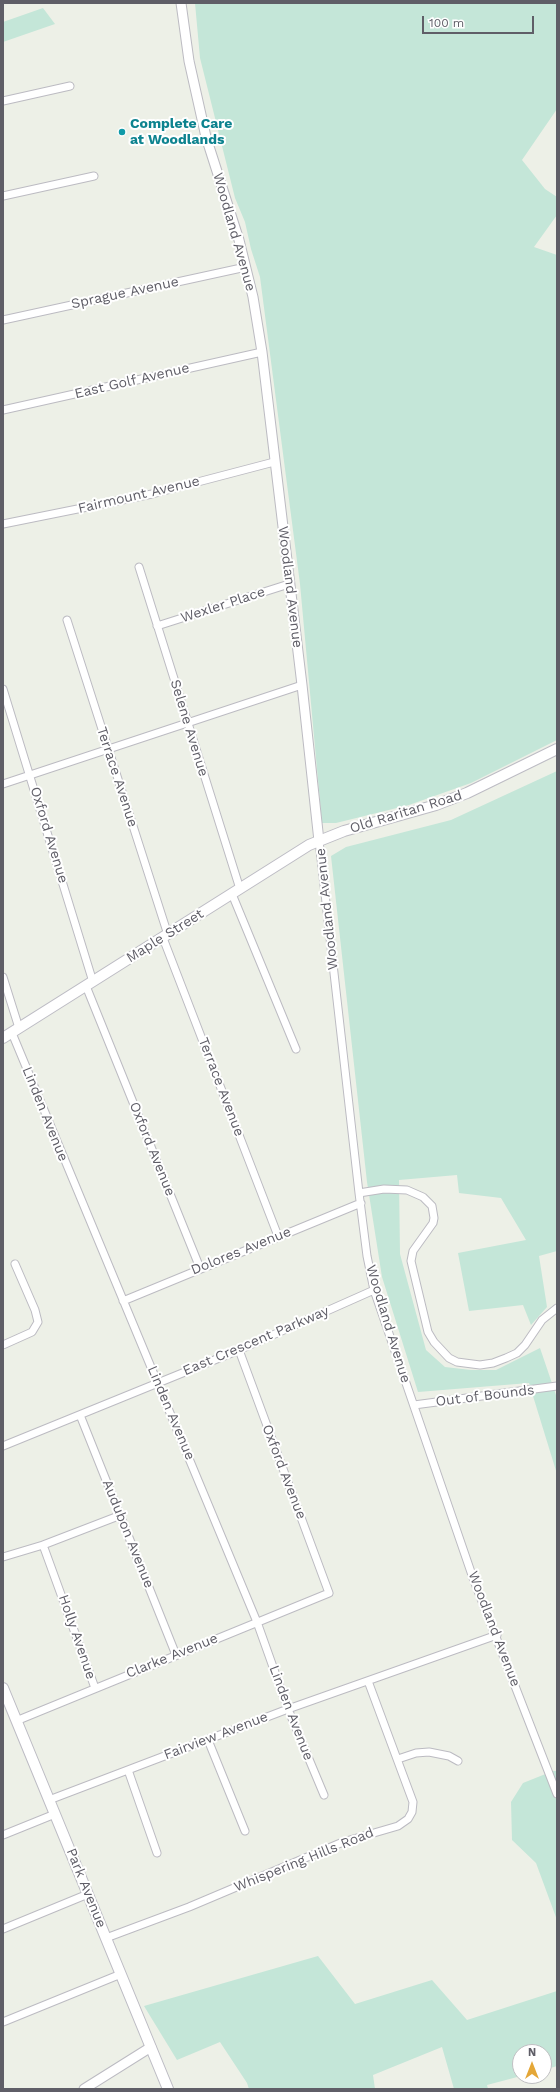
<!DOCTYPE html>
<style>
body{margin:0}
#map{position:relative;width:560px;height:2092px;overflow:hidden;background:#edf0e7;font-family:"Work Sans",sans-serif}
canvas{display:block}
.frame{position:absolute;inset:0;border:4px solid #5f5e67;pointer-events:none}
.north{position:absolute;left:512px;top:2044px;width:40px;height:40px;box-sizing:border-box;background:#fff;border:1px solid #bfbfc2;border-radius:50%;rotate:0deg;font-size:11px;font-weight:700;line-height:16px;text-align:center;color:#5f5e67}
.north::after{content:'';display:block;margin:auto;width:14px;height:18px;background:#e4a738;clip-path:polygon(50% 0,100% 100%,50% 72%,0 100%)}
.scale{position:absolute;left:422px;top:16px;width:112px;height:18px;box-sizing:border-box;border:2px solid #5f5e67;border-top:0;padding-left:5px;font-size:12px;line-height:14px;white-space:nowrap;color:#5f5e67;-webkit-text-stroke:3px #fff;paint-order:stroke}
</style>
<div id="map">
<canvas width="560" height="2092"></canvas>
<div class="frame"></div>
<div class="north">N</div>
<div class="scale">100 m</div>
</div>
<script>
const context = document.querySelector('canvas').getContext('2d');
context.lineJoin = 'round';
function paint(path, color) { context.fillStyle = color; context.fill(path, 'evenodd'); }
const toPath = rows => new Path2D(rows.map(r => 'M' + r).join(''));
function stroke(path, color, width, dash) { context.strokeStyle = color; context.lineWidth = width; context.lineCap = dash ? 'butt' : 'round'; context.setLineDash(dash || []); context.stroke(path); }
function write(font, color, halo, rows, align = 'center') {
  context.font = font + ' "Work Sans",sans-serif'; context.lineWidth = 4; context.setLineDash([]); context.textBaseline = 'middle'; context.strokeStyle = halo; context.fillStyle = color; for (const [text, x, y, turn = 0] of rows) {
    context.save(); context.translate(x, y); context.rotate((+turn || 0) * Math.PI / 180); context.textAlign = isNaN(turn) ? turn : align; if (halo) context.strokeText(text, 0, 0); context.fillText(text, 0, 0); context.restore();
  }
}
paint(toPath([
 [195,3,557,3,557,109,522,160,545,189,557,197,557,215,534,247,557,255,557,740,471,783,409,805,336,823,322,823,300,584,260,277,251,249,245,222,235,198,200,58],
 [43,8,55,24,3,42,3,22],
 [557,771,557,1251,539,1256,547,1307,531,1325,523,1305,469,1311,458,1253,526,1240,501,1198,459,1193,457,1175,399,1180,400,1254,426,1350,445,1367,471,1370,496,1370,540,1348,557,1398,557,1474,529,1383,418,1392,382,1277,367,1182,331,856,346,847,451,820],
 [553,1771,557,1771,557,1920,536,1863,512,1840,511,1802,523,1783],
 [318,1956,355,2004,432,1980,467,2020,557,1991,557,2066,544,2070,544,2052,520,2052,521,2076,487,2085,488,2089,454,2089,442,2047,373,2075,375,2089,249,2089,247,2083,220,2042,177,2060,144,2006]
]), '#c4e6d8');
const minor = toPath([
 [3,101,70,86],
 [3,196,94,176],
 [3,320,246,267],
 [3,410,262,352],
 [3,524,152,494,274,462],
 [139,567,240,889],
 [67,620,168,935],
 [157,626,289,584],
 [3,689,93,982],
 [3,784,302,685],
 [319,841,359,1193,367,1256,374,1290,473,1578,557,1794],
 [232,894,296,1049],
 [163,938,278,1236],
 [3,977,19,1028],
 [86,986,200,1268],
 [12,1033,257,1622,288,1709,324,1795],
 [359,1193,384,1189,407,1190,423,1197,432,1206,434,1218,433,1223,413,1251,411,1261,428,1332,434,1342,449,1358,457,1362,480,1365,493,1363,506,1358,517,1353,525,1345,542,1320,557,1308],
 [123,1301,361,1203],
 [3,1345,32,1332,38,1322,35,1310,15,1264],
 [414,1405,557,1386],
 [80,1415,176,1655],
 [3,1446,239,1350,374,1290],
 [3,1557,43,1545],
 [95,1688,43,1545,121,1515],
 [16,1721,329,1593,239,1350],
 [208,1740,245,1831],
 [398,1759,416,1753,429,1752,449,1756,458,1761],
 [128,1770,157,1853],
 [49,1800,288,1709,497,1635],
 [3,1835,55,1814],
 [3,1929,88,1894],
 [106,1938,189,1907,343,1842,398,1826,408,1819,412,1812,413,1802,368,1681],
 [3,2022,121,1974]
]);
const tertiary = toPath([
 [181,3,189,61,206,137,239,240,253,297,262,352,302,685,319,841],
 [84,2089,151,2047]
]);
const secondary = toPath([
 [3,1038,309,845,344,831,436,805,467,793,557,749],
 [3,1688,168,2089]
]);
stroke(minor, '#bcbbc2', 9);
stroke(tertiary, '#bcbbc2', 11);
stroke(secondary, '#bdbcc4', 12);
stroke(minor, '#fff', 7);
stroke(tertiary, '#fff', 9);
stroke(secondary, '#fff', 10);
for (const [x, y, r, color] of [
 [122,132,4,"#0f9aa8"]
]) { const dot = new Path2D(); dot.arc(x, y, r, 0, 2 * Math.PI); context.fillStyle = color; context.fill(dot); stroke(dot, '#fff', 1.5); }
write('bold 14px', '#0d838f', '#fff', [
 ["Complete Care",130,124],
 ["at Woodlands",130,140]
], 'left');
write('14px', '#5f5e67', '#fff', [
 ["Woodland Avenue",234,232,74],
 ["Sprague Avenue",125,293,-12],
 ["East Golf Avenue",132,381,-13],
 ["Fairmount Avenue",139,495,-13],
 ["Woodland Avenue",290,587,83],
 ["Wexler Place",223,605,-18],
 ["Selene Avenue",189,728,73],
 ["Terrace Avenue",117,777,72],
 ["Old Raritan Road",406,812,-17],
 ["Oxford Avenue",49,835,73],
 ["Woodland Avenue",327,909,-96],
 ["Maple Street",165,936,-32],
 ["Terrace Avenue",221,1087,69],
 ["Linden Avenue",45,1114,68],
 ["Oxford Avenue",152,1149,68],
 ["Dolores Avenue",241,1251,-22],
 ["Woodland Avenue",388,1324,73],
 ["East Crescent Parkway",256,1341,-23],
 ["Out of Bounds",485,1396,-7],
 ["Linden Avenue",171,1413,67],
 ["Oxford Avenue",284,1472,69],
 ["Audubon Avenue",128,1534,68],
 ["Woodland Avenue",494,1629,69],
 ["Holly Avenue",77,1637,71],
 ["Clarke Avenue",172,1656,-22],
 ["Linden Avenue",291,1713,69],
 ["Fairview Avenue",216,1736,-21],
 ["Whispering Hills Road",304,1860,-22],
 ["Park Avenue",86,1888,68]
]);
</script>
